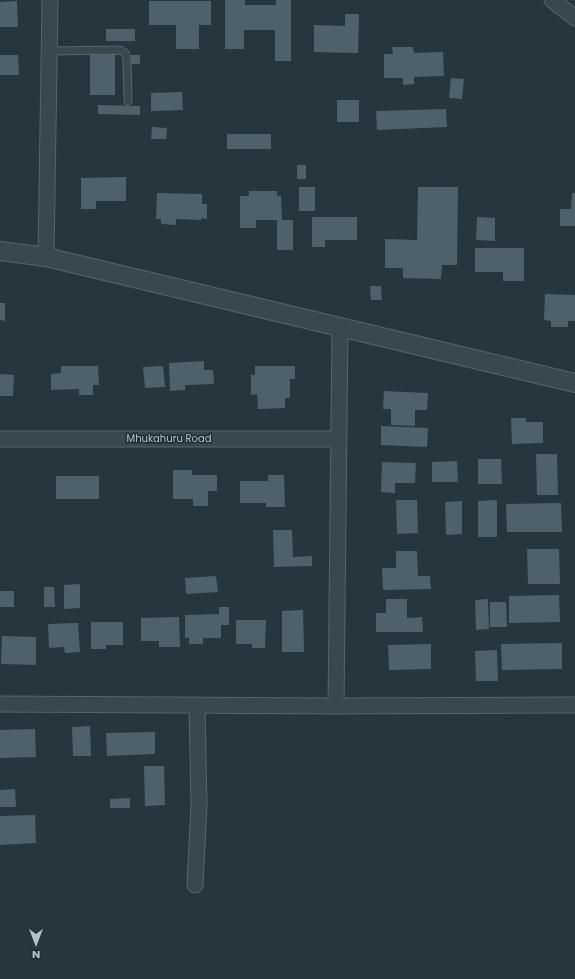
<!DOCTYPE html>
<style>
body{margin:0}
#map{position:relative;width:575px;height:979px;overflow:hidden;background:#25363e;font-family:Poppins,sans-serif}
canvas{display:block}
.north{position:absolute;left:16px;top:923px;width:40px;height:40px;-webkit-text-stroke:3px #1e2c33;paint-order:stroke;rotate:180deg;font-size:11px;font-weight:700;line-height:16px;text-align:center;color:#b5c2c9}
.north::after{content:'';display:block;margin:auto;width:14px;height:18px;background:#b5c2c9;clip-path:polygon(50% 0,100% 100%,50% 72%,0 100%)}
</style>
<div id="map">
<canvas width="575" height="979"></canvas>
<div class="north">N</div>
</div>
<script>
const context = document.querySelector('canvas').getContext('2d');
context.lineJoin = 'round';
function paint(path, color) { context.fillStyle = color; context.fill(path, 'evenodd'); }
const toPath = rows => new Path2D(rows.map(r => 'M' + r).join(''));
function stroke(path, color, width, dash) { context.strokeStyle = color; context.lineWidth = width; context.lineCap = dash ? 'butt' : 'round'; context.setLineDash(dash || []); context.stroke(path); }
function write(font, color, halo, rows, align = 'center') {
  context.font = font + ' Poppins,sans-serif'; context.lineWidth = 3; context.setLineDash([]); context.textBaseline = 'middle'; context.strokeStyle = halo; context.fillStyle = color; for (const [text, x, y, turn = 0] of rows) {
    context.save(); context.translate(x, y); context.rotate((+turn || 0) * Math.PI / 180); context.textAlign = isNaN(turn) ? turn : align; if (halo) context.strokeText(text, 0, 0); context.fillText(text, 0, 0); context.restore();
  }
}
paint(toPath([
 [225,0,245,0,245,5,276,5,276,0,291,0,291,61,275,61,275,30,244,30,244,49,225,49],
 [17,1,18,27,0,27,0,2],
 [149,1,211,1,211,25,199,25,199,49,176,49,176,25,149,25],
 [345,14,359,14,358,53,314,52,314,25,345,26],
 [106,29,135,29,135,41,106,41],
 [392,47,413,47,414,53,443,52,444,76,414,77,414,84,403,85,403,78,384,78,384,54,393,54],
 [90,51,115,51,115,95,90,95],
 [0,55,18,55,19,75,0,75],
 [131,55,140,55,140,64,131,64],
 [451,78,464,79,462,99,449,98],
 [182,92,183,110,151,111,151,93],
 [337,100,359,100,359,122,337,122],
 [98,105,140,106,140,115,98,114],
 [446,109,447,127,377,130,376,111],
 [152,127,167,128,166,139,151,139],
 [227,134,271,134,271,149,227,149],
 [297,165,306,165,306,179,297,179],
 [126,177,126,201,96,201,96,209,81,209,81,178],
 [299,187,315,187,315,211,299,211],
 [418,187,458,187,457,265,442,265,441,279,403,278,403,268,385,268,385,239,417,240],
 [249,191,277,191,277,196,281,196,282,220,293,220,293,250,277,250,277,220,256,220,256,228,240,228,240,196,249,196],
 [157,193,202,194,202,204,207,204,207,219,201,218,201,220,176,219,176,225,161,224,161,219,156,219],
 [572,193,575,193,575,226,560,226,560,209,571,209],
 [312,217,357,217,357,240,325,240,325,247,312,247],
 [477,217,495,218,495,241,476,240],
 [475,248,524,248,524,281,503,281,503,272,475,272],
 [370,286,381,286,382,300,371,300],
 [545,294,575,295,575,321,568,321,568,327,551,327,551,321,544,320],
 [0,303,5,303,5,321,0,320],
 [204,361,204,370,213,370,214,384,185,385,185,390,170,391,169,363],
 [61,366,98,366,99,385,93,385,93,395,79,395,79,389,51,390,51,374,61,373],
 [163,366,165,387,145,388,143,367],
 [255,366,295,366,295,379,290,379,290,398,285,398,285,408,258,409,257,394,251,395,251,375,255,375],
 [0,374,14,375,13,396,0,396],
 [384,391,428,393,427,410,415,410,415,426,391,425,391,409,383,409],
 [511,418,526,418,526,422,543,422,543,443,512,444],
 [381,426,428,428,427,447,381,445],
 [536,454,557,454,558,495,537,495],
 [478,459,501,459,502,484,478,484],
 [457,461,458,482,432,482,432,462],
 [382,462,416,463,415,483,395,483,395,493,381,492],
 [173,470,192,470,192,475,217,475,217,491,208,491,208,506,193,506,193,499,173,499],
 [268,475,284,475,285,507,266,507,266,503,240,503,240,481,268,481],
 [56,476,99,476,99,499,56,499],
 [396,500,417,500,418,533,397,534],
 [497,500,497,537,478,537,478,501],
 [462,501,462,534,446,535,445,502],
 [561,503,562,532,507,532,506,504],
 [273,530,292,530,293,557,312,556,312,566,274,567],
 [527,549,559,549,560,584,528,584],
 [396,551,417,551,418,576,430,576,431,589,383,590,382,568,396,568],
 [216,576,218,592,186,594,185,578],
 [80,584,80,608,64,609,64,585],
 [44,587,54,587,55,607,44,607],
 [0,591,14,591,14,607,0,607],
 [559,595,560,622,509,623,509,596],
 [386,599,407,599,407,618,422,617,423,632,376,632,376,613,386,613],
 [488,599,489,629,476,630,475,600],
 [490,602,506,602,507,627,490,627],
 [219,607,229,607,229,625,221,625,221,638,203,638,203,644,189,644,189,638,185,638,185,615,219,614],
 [303,610,304,652,282,652,282,611],
 [179,617,180,647,159,647,159,641,141,641,141,618],
 [236,620,266,620,265,648,252,648,252,644,236,644],
 [91,622,123,622,123,645,106,645,106,649,91,649],
 [78,623,80,652,65,653,64,647,49,648,48,624],
 [2,636,36,637,36,665,1,664],
 [562,643,562,669,502,670,501,644],
 [431,644,431,669,389,670,388,645],
 [497,650,498,681,476,681,475,651],
 [90,726,91,756,73,756,72,727],
 [35,729,36,757,0,758,0,730],
 [155,732,155,754,107,756,106,733],
 [144,766,164,766,165,805,145,806],
 [15,789,16,807,0,807,0,790],
 [130,798,130,808,110,808,110,799],
 [35,815,36,843,0,845,0,816]
]), '#4e6069');
const service = toPath([
 [49,51,120,50,125,53,127,58,128,101]
]);
const minor = toPath([
 [552,0,575,18],
 [46,257,50,0],
 [0,439,339,439],
 [0,704,336,706,340,327],
 [336,706,575,705],
 [195,885,199,805,197,706]
]);
const tertiary = toPath([
 [0,251,46,257,575,383]
]);
stroke(service, '#57656c', 9);
stroke(minor, '#57656c', 17);
stroke(tertiary, '#57656c', 20);
stroke(service, '#39474e', 7);
stroke(minor, '#39474e', 15);
stroke(tertiary, '#39474e', 18);
write('10px', '#b5c2c9', '#1e2c33', [
 ["Mhukahuru Road",169,439]
]);
</script>
